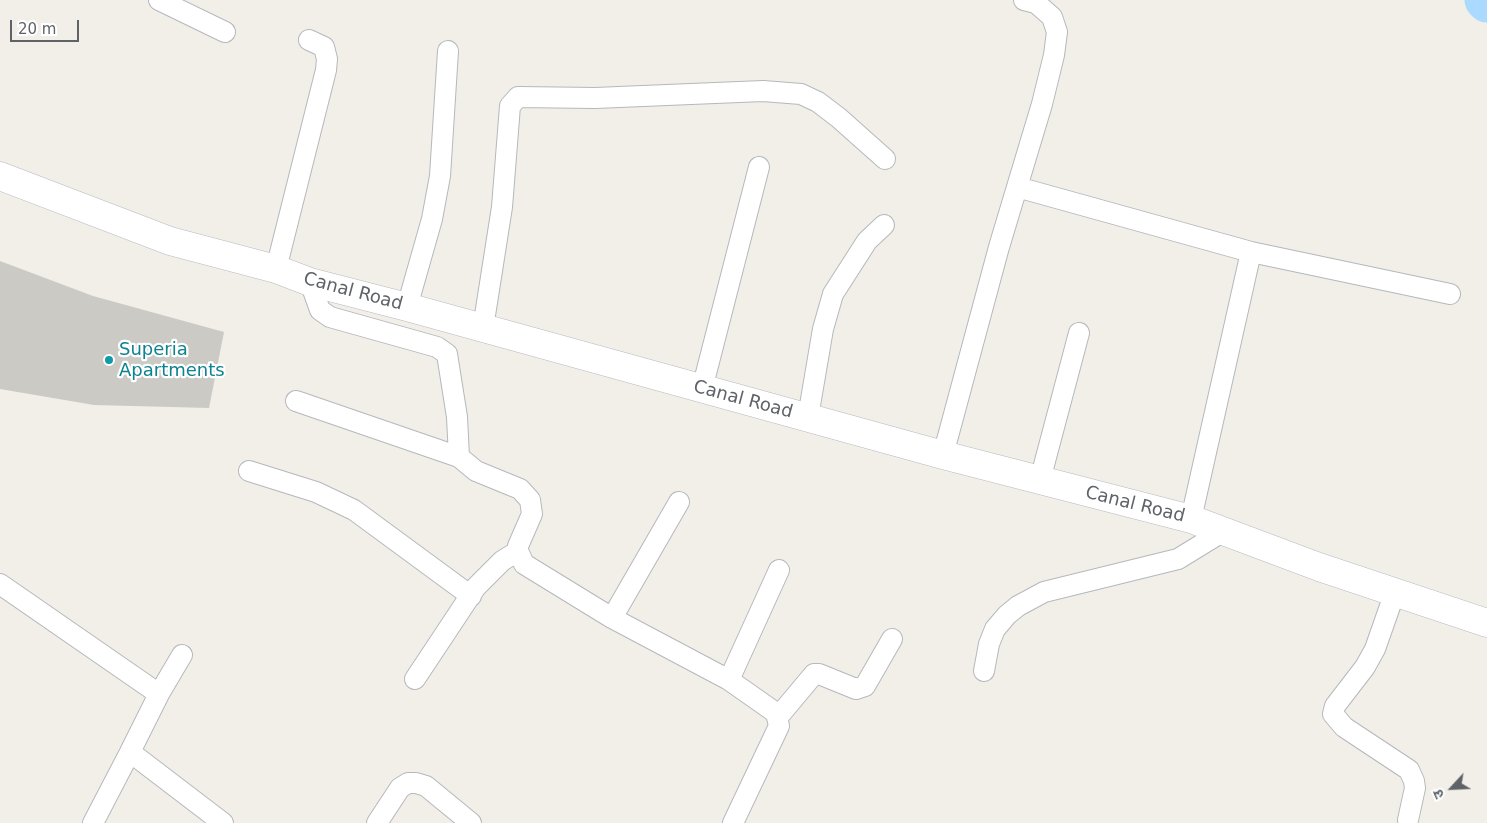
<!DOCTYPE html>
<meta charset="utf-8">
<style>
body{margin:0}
#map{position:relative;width:1487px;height:823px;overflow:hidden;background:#f1efe8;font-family:"DejaVu Sans","Noto Sans Devanagari",sans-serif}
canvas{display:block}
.north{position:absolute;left:1427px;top:763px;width:50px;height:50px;-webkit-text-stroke:4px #fff;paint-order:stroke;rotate:245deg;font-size:14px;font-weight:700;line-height:20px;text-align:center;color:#5f6368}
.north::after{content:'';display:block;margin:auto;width:18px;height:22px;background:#5f6368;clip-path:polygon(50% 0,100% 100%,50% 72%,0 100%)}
.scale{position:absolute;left:10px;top:20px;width:69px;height:22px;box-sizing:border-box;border:2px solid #5f6368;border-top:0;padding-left:6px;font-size:15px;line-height:18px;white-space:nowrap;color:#5f6368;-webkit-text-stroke:4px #fff;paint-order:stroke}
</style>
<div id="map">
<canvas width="1487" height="823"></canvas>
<div class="north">उ</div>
<div class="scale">20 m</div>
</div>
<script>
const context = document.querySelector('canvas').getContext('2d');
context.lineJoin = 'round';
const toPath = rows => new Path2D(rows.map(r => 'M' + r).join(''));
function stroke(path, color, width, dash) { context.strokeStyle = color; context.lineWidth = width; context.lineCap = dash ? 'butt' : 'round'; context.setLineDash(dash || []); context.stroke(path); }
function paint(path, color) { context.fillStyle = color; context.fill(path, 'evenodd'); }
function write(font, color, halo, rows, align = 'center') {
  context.font = font + ' "DejaVu Sans",sans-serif'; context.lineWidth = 4.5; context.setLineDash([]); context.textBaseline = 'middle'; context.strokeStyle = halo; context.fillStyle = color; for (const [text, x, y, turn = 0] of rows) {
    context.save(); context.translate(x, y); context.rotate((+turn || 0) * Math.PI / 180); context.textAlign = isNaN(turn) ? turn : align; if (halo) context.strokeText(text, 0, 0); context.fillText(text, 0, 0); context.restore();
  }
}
stroke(toPath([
 [1485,0,1487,2]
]), '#aadaff', 41);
paint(toPath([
 [0,261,93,296,224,332,209,408,94,405,0,389]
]), '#cccac5');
const street = toPath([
 [159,0,225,32],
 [1017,187,1251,252,1191,519],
 [1251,252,1450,294],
 [276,269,326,70,327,59,324,47,309,40],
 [310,282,320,310,330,317,437,347,447,354,457,417,459,457,476,471,520,489,530,500,532,514,518,546,518,551,524,564,612,618,729,680,776,713,779,726,733,823],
 [407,307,432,219,440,176,448,51],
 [483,328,502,207,510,106,518,97,595,98,763,91,801,94,818,102,839,118,885,159],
 [702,389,759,167],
 [296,401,459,457],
 [808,417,823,329,833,294,867,241,884,225],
 [943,455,999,247,1042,104,1054,55,1057,32,1052,17,1036,3,1024,0],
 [249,471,316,492,354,510,471,596],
 [1040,480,1079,333],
 [0,584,159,694],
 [1395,592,1375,649,1365,667,1335,706,1333,714,1344,727,1409,770,1414,781,1415,788,1408,820],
 [612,618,679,502],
 [984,671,989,644,995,629,1007,615,1018,606,1044,592,1178,559,1222,532],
 [415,679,476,587,502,561,518,551],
 [729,680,779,570],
 [778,717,814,674,819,674,856,689,865,686,892,639],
 [130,752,159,694,182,655],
 [93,823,130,752,223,823],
 [377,823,400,788,408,783,416,783,426,786,471,823]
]);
const secondary = toPath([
 [0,176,170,241,276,269,310,282,407,307,943,455,1191,519,1319,567,1487,623]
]);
stroke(street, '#b5b8bc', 22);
stroke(secondary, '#b6babf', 29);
stroke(street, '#fff', 20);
stroke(secondary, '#fff', 28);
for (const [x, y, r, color] of [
 [109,360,5,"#0f9aa8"]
]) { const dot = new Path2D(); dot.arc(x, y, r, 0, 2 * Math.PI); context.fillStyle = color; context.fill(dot); stroke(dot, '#fff', 2); }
write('18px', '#5f6368', '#fff', [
 ["Canal Road",353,292,15],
 ["Canal Road",743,400,15],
 ["Canal Road",1135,505,14]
]);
write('18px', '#0d838f', '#fff', [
 ["Superia",119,350],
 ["Apartments",119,371]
], 'left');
</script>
